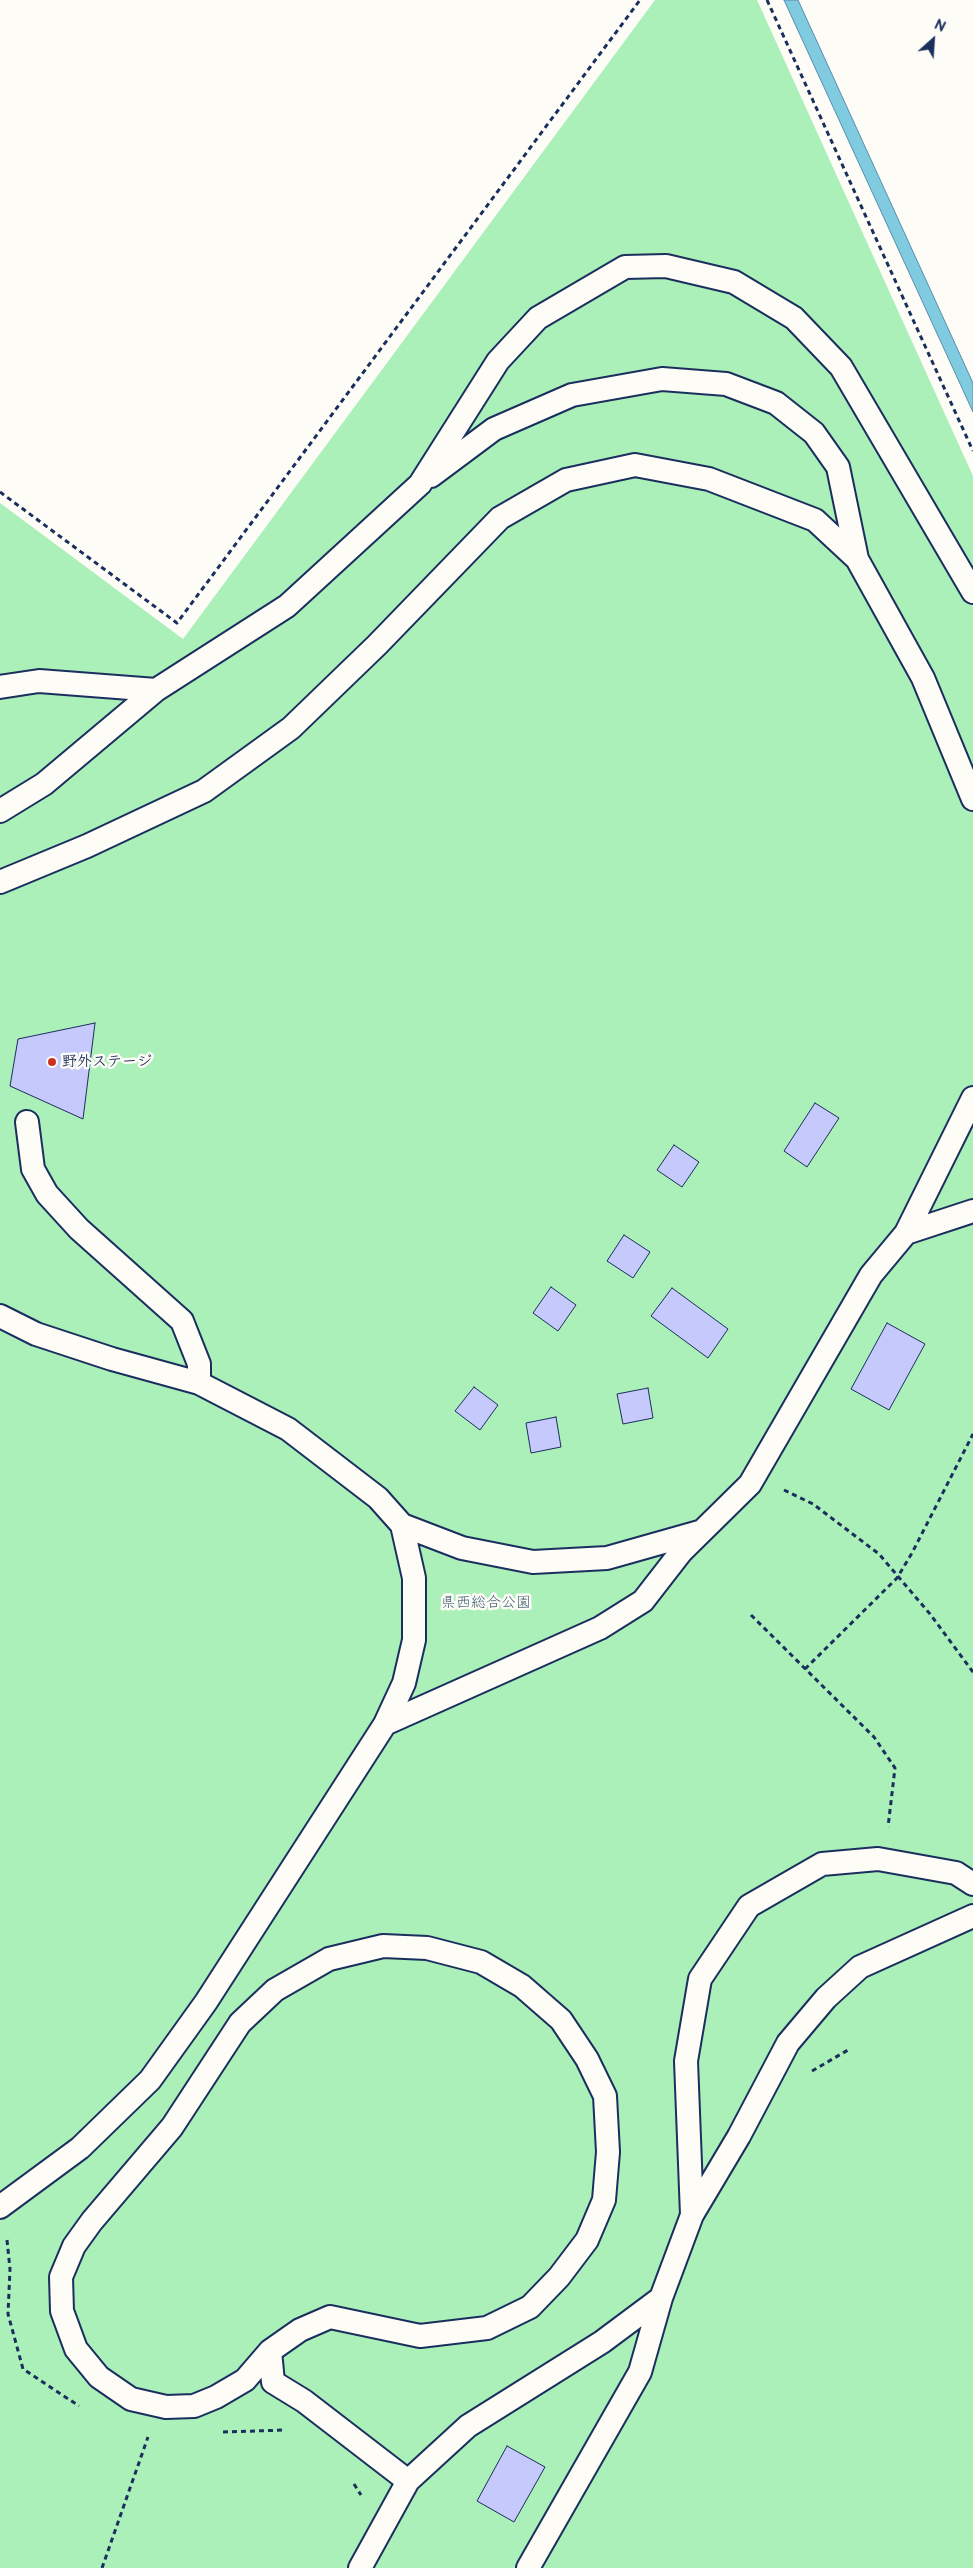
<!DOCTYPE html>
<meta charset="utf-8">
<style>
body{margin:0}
#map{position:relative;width:973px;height:2568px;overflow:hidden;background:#fdfcf7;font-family:"Balsamiq Sans",sans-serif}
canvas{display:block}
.north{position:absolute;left:908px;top:15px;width:50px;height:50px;-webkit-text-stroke:4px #fdfcf7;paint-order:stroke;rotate:26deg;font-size:14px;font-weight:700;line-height:20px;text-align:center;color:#1b2f5e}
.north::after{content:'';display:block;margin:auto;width:18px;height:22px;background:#1b2f5e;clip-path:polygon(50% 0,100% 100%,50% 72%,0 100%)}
</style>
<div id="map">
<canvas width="973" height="2568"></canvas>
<div class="north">N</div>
</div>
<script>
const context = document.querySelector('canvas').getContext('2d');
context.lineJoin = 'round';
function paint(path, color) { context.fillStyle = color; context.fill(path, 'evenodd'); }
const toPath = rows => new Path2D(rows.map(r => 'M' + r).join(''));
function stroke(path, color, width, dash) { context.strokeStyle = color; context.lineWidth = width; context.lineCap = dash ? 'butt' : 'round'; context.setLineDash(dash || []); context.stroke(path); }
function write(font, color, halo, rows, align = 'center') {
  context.font = font + ' "Balsamiq Sans","Klee One",sans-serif'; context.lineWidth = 5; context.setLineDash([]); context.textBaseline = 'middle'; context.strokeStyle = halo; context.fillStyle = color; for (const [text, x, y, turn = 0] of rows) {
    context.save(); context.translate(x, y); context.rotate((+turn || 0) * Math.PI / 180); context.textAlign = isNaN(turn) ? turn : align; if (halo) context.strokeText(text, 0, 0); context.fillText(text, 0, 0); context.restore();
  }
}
paint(toPath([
 [655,0,757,0,973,476,973,2568,0,2568,0,503,183,639]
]), '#abefb9');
const water = toPath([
 [784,0,798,0,973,383,973,412,784,0]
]);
paint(water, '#81cbe1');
stroke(water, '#588dad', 1);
const building = toPath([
 [95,1023,83,1119,10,1086,18,1039,95,1023],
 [815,1103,839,1118,807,1167,784,1151,815,1103],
 [674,1145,699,1162,682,1187,657,1170,674,1145],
 [624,1235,650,1252,633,1278,607,1261,624,1235],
 [551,1287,576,1305,558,1331,533,1313,551,1287],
 [672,1288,728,1329,708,1358,651,1316,672,1288],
 [887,1323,925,1344,889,1410,851,1389,887,1323],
 [474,1387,498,1405,480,1430,455,1411,474,1387],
 [648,1388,653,1418,623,1424,617,1394,648,1388],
 [556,1417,561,1447,531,1453,526,1423,556,1417],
 [507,2446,545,2467,514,2522,477,2501,507,2446]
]);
paint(building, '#c5c9fb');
stroke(building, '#1b2f5e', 1);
const lane = toPath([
 [431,476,494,429,572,395,662,379,726,384,776,403,814,433,838,467,857,559,923,678,973,799],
 [0,687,39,681,156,690,287,606,420,484,498,361,538,318,625,267,666,266,734,282,794,318,841,367,973,592],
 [0,811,44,784,156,690],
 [0,882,87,846,204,791,291,728,377,645,500,518,566,480,635,465,709,479,815,520,857,559],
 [27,1122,33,1169,47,1194,79,1229,182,1321,199,1364,199,1383],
 [906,1233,973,1211],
 [0,1316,36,1334,112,1359,199,1383,288,1429,378,1498,402,1525,414,1578,414,1640,404,1683,385,1724,206,2002,150,2080,80,2148,0,2207],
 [402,1525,462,1548,533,1562,607,1558,699,1532],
 [385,1724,600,1628,643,1601,681,1552,750,1484,871,1275,906,1233,973,1098],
 [383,1946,427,1948,481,1962,522,1986,561,2020,587,2059,605,2096,608,2152,604,2200,587,2240,559,2277,530,2307,487,2328,420,2336,330,2317,300,2330,270,2351,245,2380,216,2397,194,2406,166,2407,131,2399,99,2377,76,2349,62,2311,61,2277,74,2246,92,2221,172,2127,240,2023,275,1990,329,1959,383,1946],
 [692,2215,739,2136,788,2043,826,1998,860,1967,973,1916],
 [270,2351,273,2382,304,2401,408,2481],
 [360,2568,408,2481,468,2426,602,2342,661,2298,692,2215,686,2061,700,1979,749,1906,822,1864,878,1859,956,1873,973,1884],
 [528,2568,640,2372,661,2298]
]);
stroke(lane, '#1b2f5e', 26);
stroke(toPath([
 [767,0,973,451],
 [0,492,177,623,640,0],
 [784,1490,813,1504,879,1554,930,1614,973,1672],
 [751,1615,874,1737,895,1768,888,1827],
 [805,1669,897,1578,912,1553,973,1434],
 [812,2071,848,2050],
 [7,2240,10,2269,8,2314,23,2369,79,2406],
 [223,2432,285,2430],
 [354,2484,361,2495],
 [102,2568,148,2437]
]), '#1b2f5e', 3, [5, 4]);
stroke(lane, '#fdfcf7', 22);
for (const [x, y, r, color] of [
 [52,1062,5,"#c8321e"]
]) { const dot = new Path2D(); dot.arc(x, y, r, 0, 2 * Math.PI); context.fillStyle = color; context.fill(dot); stroke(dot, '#fdfcf7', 2); }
write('bold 15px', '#1b2f5e', '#fdfcf7', [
 ["野外ステージ",62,1062]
], 'left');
write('15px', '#3f5f75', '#fdfcf7', [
 ["県西総合公園",486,1603]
]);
</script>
